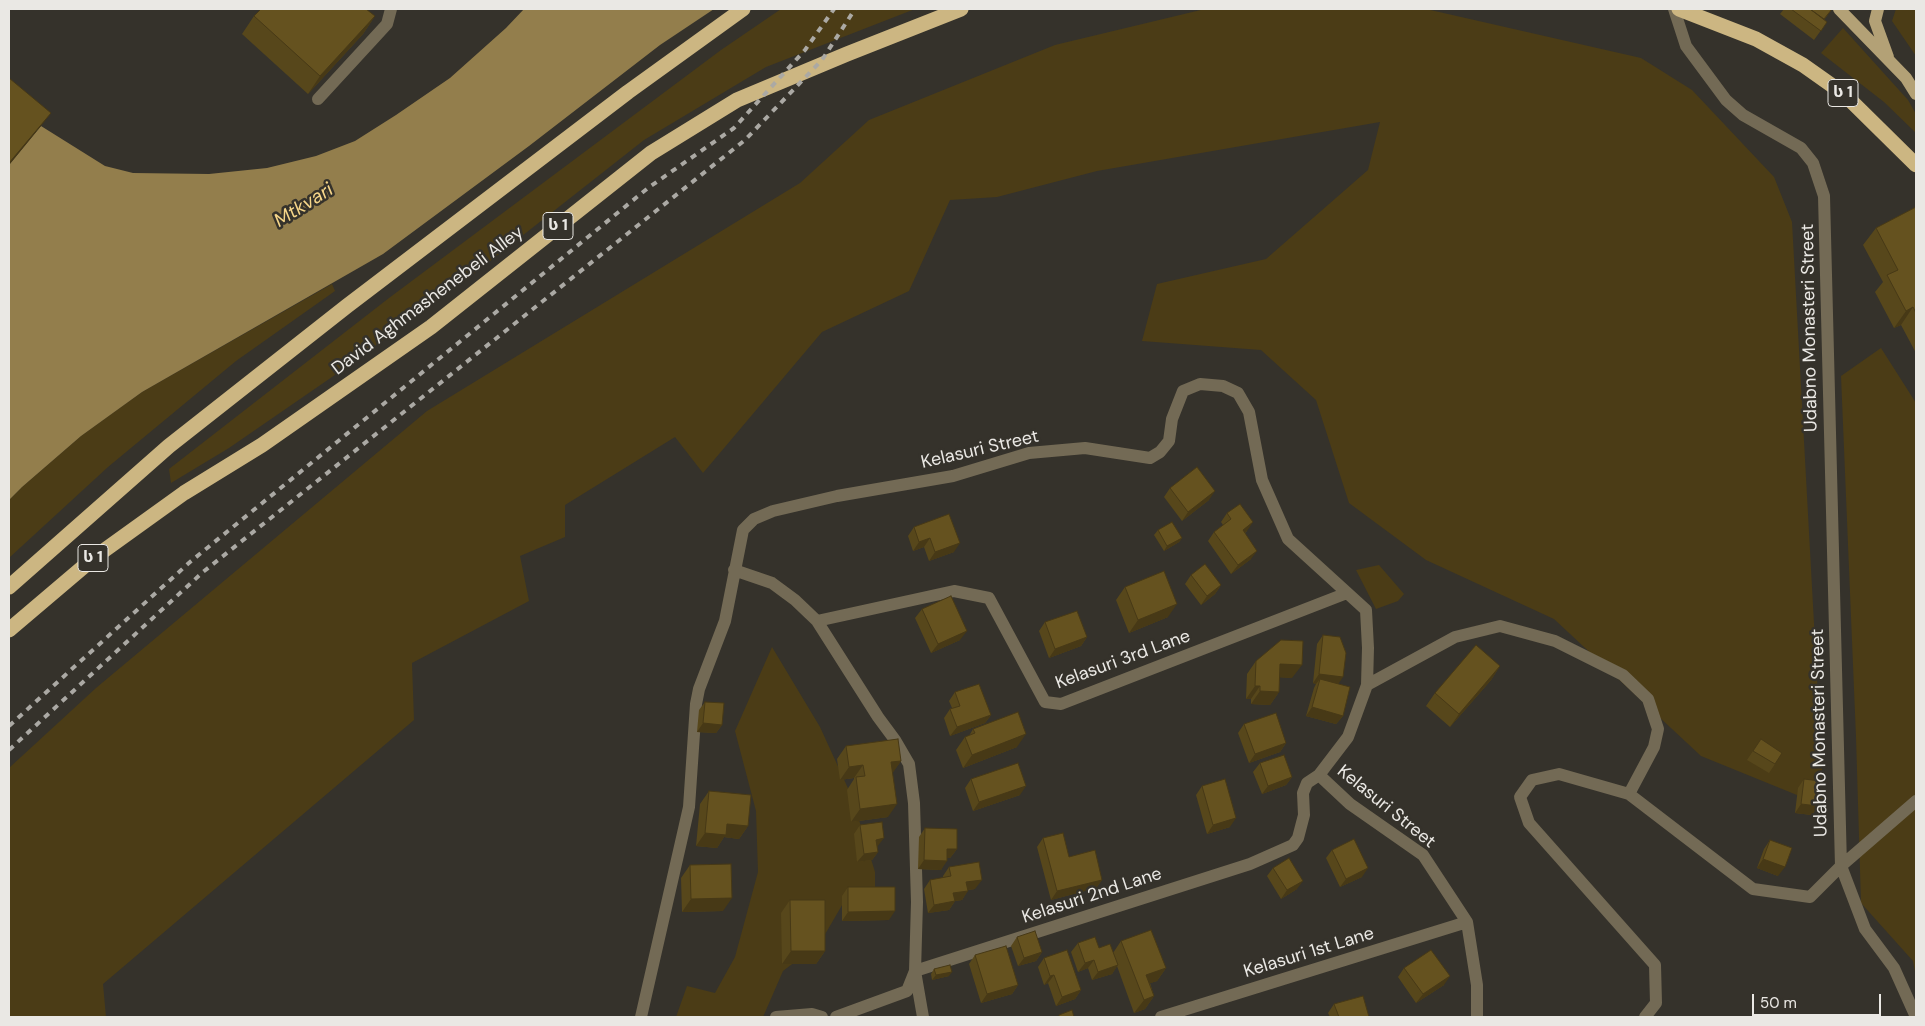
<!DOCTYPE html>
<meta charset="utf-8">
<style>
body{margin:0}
#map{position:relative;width:1925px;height:1026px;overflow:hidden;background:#35322b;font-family:"DM Sans",sans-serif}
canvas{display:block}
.frame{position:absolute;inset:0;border:10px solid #eae8e4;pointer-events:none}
.scale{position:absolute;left:1752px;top:994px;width:129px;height:22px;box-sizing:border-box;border:2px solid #eae8e4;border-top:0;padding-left:6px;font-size:15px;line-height:18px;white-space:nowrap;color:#eae8e4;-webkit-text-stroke:4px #35322b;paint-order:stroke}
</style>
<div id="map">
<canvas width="1925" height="1026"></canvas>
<div class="frame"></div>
<div class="scale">50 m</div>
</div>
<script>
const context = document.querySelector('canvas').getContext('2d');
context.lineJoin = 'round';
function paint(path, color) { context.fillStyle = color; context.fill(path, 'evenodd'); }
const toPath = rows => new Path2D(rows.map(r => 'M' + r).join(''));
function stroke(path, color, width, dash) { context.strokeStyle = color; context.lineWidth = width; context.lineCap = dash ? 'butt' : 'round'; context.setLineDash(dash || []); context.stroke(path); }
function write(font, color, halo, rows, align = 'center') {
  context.font = font + ' "DM Sans","Noto Sans Georgian",sans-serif'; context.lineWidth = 5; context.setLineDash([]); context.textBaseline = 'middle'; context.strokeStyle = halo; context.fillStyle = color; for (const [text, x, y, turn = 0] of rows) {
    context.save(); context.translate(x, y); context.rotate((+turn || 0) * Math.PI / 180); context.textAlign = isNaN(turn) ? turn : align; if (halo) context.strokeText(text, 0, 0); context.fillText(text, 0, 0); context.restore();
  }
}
paint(toPath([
 [781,9,915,9,766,67,644,140,466,280,332,377,229,448,171,483,169,469,389,298,721,50],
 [1205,9,1426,9,1641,58,1692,90,1774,177,1792,222,1824,806,1701,756,1554,619,1426,560,1349,503,1316,400,1261,350,1142,341,1157,284,1266,259,1368,170,1380,122,1097,171,997,197,950,200,909,291,822,332,703,473,675,437,565,505,565,537,520,556,529,601,412,663,414,720,103,984,106,1017,9,1017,9,768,96,688,427,411,800,183,869,120,1055,45],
 [1896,9,1916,9,1916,56,1892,21],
 [1843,28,1908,100,1916,114,1916,133,1884,102,1821,53],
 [332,284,335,291,236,361,108,467,9,558,9,500,22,487,81,436,142,392],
 [1881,348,1916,403,1916,977,1913,961,1861,903,1856,737,1841,376],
 [1379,565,1404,594,1398,601,1376,609,1356,570],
 [772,647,820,727,852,797,875,872,875,900,845,900,820,943,783,971,763,1017,676,1017,687,986,715,993,735,957,758,872,756,811,735,731]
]), '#4b3c16');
paint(toPath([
 [524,9,714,9,660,45,529,146,383,254,142,392,81,436,22,487,9,500,9,165,41,126,105,166,133,173,209,174,267,168,316,156,355,141,396,115,450,78,506,28]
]), '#937e4c');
stroke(toPath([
 [1674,9,1686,46,1726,100,1743,115,1801,148,1813,163,1824,196,1841,866,1865,929,1894,968,1916,1017],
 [318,99,387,24,391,9],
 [734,570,772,583,795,600,817,621,878,717,895,740,909,764,914,803,917,902,915,971,923,1017],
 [817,621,954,591,989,598,1045,702,1061,704,1347,593],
 [641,1017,689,807,696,704,699,689,725,621,743,530,754,519,773,511,837,496,953,476,1029,453,1085,448,1150,458,1160,452,1169,441,1172,419,1183,391,1200,384,1223,386,1238,393,1249,412,1262,480,1288,539,1366,610,1368,648,1367,685],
 [776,1017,812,1014,822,1017],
 [836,1017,907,991,915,971,1250,864,1293,845,1298,838,1304,815,1303,793,1307,783,1319,775],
 [1161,1017,1467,922],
 [1477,1017,1477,985,1467,922,1423,855,1350,804,1319,775,1348,737,1367,685,1455,637,1500,626,1555,641,1623,675,1648,699,1658,729,1654,747,1629,794],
 [1645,1017,1656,1003,1655,965,1529,823,1520,797,1532,780,1559,774,1629,794,1753,889,1810,897,1841,866,1916,801]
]), '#736a55', 12);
stroke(toPath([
 [1839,9,1906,78,1916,94],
 [1878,9,1875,21,1888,57]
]), '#b3a176', 12);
stroke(toPath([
 [1679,9,1756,39,1803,65,1844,94,1916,165],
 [9,587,169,446,347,306,628,92,743,9],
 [9,630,95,557,184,493,262,445,431,327,651,153,737,100,847,54,961,9]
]), '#ccb682', 15);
stroke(toPath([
 [9,726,190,562,648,188,734,128,805,50,834,9],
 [9,750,203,572,745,140,822,60,855,9]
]), '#aba9a4', 4, [6, 6]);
paint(toPath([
 [1784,9,1832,9,1824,20,1827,22,1814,40,1780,14],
 [254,16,375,16,363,34,308,94,242,34],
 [1916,207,1916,353,1901,325,1894,328,1875,292,1883,282,1863,245,1876,228],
 [1170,488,1209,500,1182,521,1164,497],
 [1227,513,1247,531,1245,533,1251,559,1231,574,1208,541,1214,532,1223,525,1221,522],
 [914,527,954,552,929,561,924,547,913,551,908,536],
 [1158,530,1182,538,1179,542,1164,551,1154,535],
 [1191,575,1221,585,1215,594,1201,605,1185,584],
 [1125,587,1168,617,1129,633,1116,600],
 [922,609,960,640,931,653,915,618],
 [1045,622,1087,637,1081,646,1049,658,1039,631],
 [1323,635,1338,684,1343,716,1336,724,1306,716,1314,688,1316,684,1313,683,1317,644],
 [1256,661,1292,678,1279,677,1279,692,1270,705,1251,704,1251,699,1246,699,1247,674],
 [1500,666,1491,680,1450,727,1426,706,1435,693],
 [955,692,991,715,985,723,950,736,944,718,950,709,952,708,949,701],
 [705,702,722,725,716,733,697,732,699,710],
 [1244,724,1286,743,1280,752,1249,763,1238,733],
 [973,729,1017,747,963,768,956,750,965,737,969,736],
 [1761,739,1775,764,1769,773,1747,760],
 [846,746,901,761,892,773,888,817,851,822,847,790,854,779,854,778,840,780,837,759],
 [1260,763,1292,777,1286,785,1262,794,1253,772],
 [971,779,1020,795,973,811,965,788],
 [1804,779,1818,806,1812,815,1795,813,1798,788],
 [1202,786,1230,827,1207,834,1196,795],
 [709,791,748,826,739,839,724,837,717,848,696,846,700,804],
 [860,825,878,852,872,860,857,862,854,834],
 [925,828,957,849,950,858,947,858,941,870,918,869,919,837],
 [1043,838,1102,880,1096,888,1051,900,1037,847],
 [1770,840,1778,876,1757,868,1764,849],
 [1332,850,1362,877,1340,887,1326,858],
 [690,865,723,911,682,912,681,878],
 [949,867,975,889,968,890,962,900,955,901,949,910,928,913,924,889,930,880,943,878,943,876],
 [1273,868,1297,889,1281,899,1267,876],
 [848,887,889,920,842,921,842,896],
 [790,900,825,951,816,964,782,964,781,913],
 [1017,937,1042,952,1036,961,1018,966,1011,946],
 [1121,941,1166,968,1157,981,1150,983,1154,996,1145,1009,1134,1013,1117,966,1112,974,1092,980,1088,968,1078,972,1071,952,1078,943,1099,948,1113,953],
 [975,955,1018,985,1012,994,981,1003,969,964],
 [1044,958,1081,990,1075,999,1056,1006,1048,983,1044,985,1038,967],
 [1404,968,1444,985,1416,1003,1398,977],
 [934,969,949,976,932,980,931,974],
 [1334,1004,1369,1017,1330,1017,1328,1013]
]), '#57471b');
paint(toPath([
 [375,16,363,34,308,94,320,76],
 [51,113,41,126,9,165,9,163],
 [1913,307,1901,325,1894,328,1906,311],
 [1215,491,1209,500,1182,521,1188,512],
 [1253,522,1247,531,1236,539,1243,530],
 [930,538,924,547,913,551,919,542],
 [1182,538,1179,542,1164,551,1167,546],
 [960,543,954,552,929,561,935,552],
 [1257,551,1251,559,1231,574,1238,565],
 [1221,585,1215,594,1201,605,1207,596],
 [1177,604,1168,617,1129,633,1138,620],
 [967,631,960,640,931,653,938,644],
 [1087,637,1081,646,1049,658,1055,649],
 [1280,664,1302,665,1292,678,1271,677],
 [1500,666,1491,680,1450,727,1459,714],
 [1319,674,1343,677,1337,686,1320,679,1316,684,1313,683],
 [1255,686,1260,686,1251,699,1246,699],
 [1260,691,1279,692,1270,705,1251,704],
 [1312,707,1343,716,1336,724,1306,716],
 [991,715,985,723,950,736,957,727],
 [703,723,722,725,716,733,697,732],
 [1026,734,1017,747,963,768,972,755],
 [1286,743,1280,752,1249,763,1255,754],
 [901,761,892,774,891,762],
 [863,765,854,778,840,780,849,767],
 [1292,777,1286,785,1262,794,1268,786],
 [1026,786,1020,795,973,811,979,802],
 [897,804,888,817,851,822,860,809],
 [1801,804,1818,806,1812,815,1795,813],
 [1236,818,1230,827,1207,834,1213,825],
 [727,824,748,826,739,839,724,837,717,848,696,846,705,833],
 [884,838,877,847,876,840],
 [947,849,957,849,950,858,941,858],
 [878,852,872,860,857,862,864,854],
 [1763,859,1785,867,1778,876,1757,868],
 [924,860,947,861,941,870,918,869],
 [1368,868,1362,877,1340,887,1346,879],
 [982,880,975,889,960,891,966,882],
 [1102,880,1096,888,1051,900,1057,891],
 [1303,881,1297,889,1281,899,1287,890],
 [968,891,962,900,947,902,953,893],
 [732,898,723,911,682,912,691,899],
 [955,901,949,910,928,913,934,905],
 [895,911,889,920,842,921,848,912],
 [791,951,825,951,816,964,782,964],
 [1042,952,1036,961,1018,966,1024,958],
 [1094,960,1088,968,1078,972,1085,963],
 [1118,965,1112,974,1092,980,1098,972],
 [1166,968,1157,981,1139,987,1146,975],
 [952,972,949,976,932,980,936,975],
 [1054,975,1048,983,1044,985,1050,976],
 [1450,976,1444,985,1416,1003,1423,994],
 [1018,985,1012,994,981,1003,987,994],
 [1081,990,1075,999,1056,1006,1062,997],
 [1154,996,1145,1009,1134,1013,1144,1000]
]), '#473916');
const building = toPath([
 [261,9,366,9,375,16,320,76,254,16,261,9],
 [1791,9,1810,9,1827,22,1821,31,1791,9],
 [1810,9,1832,9,1824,19,1810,9],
 [9,78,51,113,9,163,9,78],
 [1916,207,1916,313,1913,307,1906,311,1887,275,1898,270,1876,228,1916,207],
 [1197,467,1215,491,1188,512,1170,488,1197,467],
 [1240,504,1253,522,1243,530,1257,551,1238,565,1214,532,1231,519,1227,513,1240,504],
 [949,514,960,543,935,552,930,538,919,542,914,527,949,514],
 [1172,522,1182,538,1167,546,1158,530,1172,522],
 [1205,564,1221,585,1207,596,1191,575,1205,564],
 [1164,571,1177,604,1138,620,1125,587,1164,571],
 [951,596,967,631,938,644,922,609,951,596],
 [1077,611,1087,637,1055,649,1045,622,1077,611],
 [1323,635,1340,637,1346,653,1343,677,1319,674,1323,635],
 [1281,640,1303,641,1302,665,1280,664,1279,692,1260,691,1260,686,1255,686,1256,661,1281,640],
 [1476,645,1500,666,1459,714,1435,693,1476,645],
 [1320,679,1350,687,1343,716,1312,707,1320,679],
 [979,684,991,715,957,727,950,709,960,706,955,692,979,684],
 [705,702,724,703,722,725,703,723,705,702],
 [1018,712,1026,734,972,755,965,737,975,733,973,729,1018,712],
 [1276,713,1286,743,1255,754,1244,724,1276,713],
 [898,739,901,761,891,762,897,804,860,809,856,777,865,776,863,765,849,767,846,746,898,739],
 [1761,739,1782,753,1775,764,1753,751,1761,739],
 [1284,755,1292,777,1268,786,1260,763,1284,755],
 [1018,763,1026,786,979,802,971,779,1018,763],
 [1225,779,1236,818,1213,825,1202,786,1225,779],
 [1804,779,1820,781,1818,806,1801,804,1804,779],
 [709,791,751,795,748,826,727,824,726,835,705,833,709,791],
 [882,822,884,838,876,840,878,852,864,854,860,825,882,822],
 [925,828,957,829,957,849,947,849,947,861,924,860,925,828],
 [1063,833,1069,857,1095,850,1102,880,1057,891,1043,838,1063,833],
 [1354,839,1368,868,1346,879,1332,850,1354,839],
 [1770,840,1792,848,1785,867,1763,859,1770,840],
 [1289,858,1303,881,1287,890,1273,868,1289,858],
 [979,862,982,880,966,882,968,891,953,893,955,901,934,905,930,880,951,876,949,867,979,862],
 [731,864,732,898,691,899,690,865,731,864],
 [848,887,895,887,895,911,848,912,848,887],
 [790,900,825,900,825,951,791,951,790,900],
 [1151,930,1166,968,1146,975,1154,996,1144,1000,1121,941,1151,930],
 [1035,931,1042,952,1024,958,1017,937,1035,931],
 [1095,937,1099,948,1110,944,1118,965,1098,972,1094,960,1085,963,1078,943,1095,937],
 [1006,946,1018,985,987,994,975,955,1006,946],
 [1067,950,1081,990,1062,997,1054,975,1050,976,1044,958,1067,950],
 [1431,950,1450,976,1423,994,1404,968,1431,950],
 [950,965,952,972,936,975,934,969,950,965],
 [1363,996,1369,1017,1339,1017,1334,1004,1363,996],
 [1072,1010,1074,1017,1059,1017,1059,1015,1072,1010]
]);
paint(building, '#65521f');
stroke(building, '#473916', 1);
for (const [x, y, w] of [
 [1843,93,30],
 [558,226,30],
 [93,558,30]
]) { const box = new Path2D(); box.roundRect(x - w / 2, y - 13.5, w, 27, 4); context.fillStyle = '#35322b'; context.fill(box); stroke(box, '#eae8e4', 1); }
write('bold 16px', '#eae8e4', null, [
 ["ს 1",1843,93],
 ["ს 1",558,226],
 ["ს 1",93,558]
]);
write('18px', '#eae8e4', '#35322b', [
 ["David Aghmashenebeli Alley",428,301,-37],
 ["Udabno Monasteri Street",1810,328,-91],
 ["Kelasuri Street",980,450,-13],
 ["Kelasuri 3rd Lane",1123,660,-20],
 ["Udabno Monasteri Street",1820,733,-91],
 ["Kelasuri Street",1386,807,39],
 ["Kelasuri 2nd Lane",1092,896,-18],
 ["Kelasuri 1st Lane",1309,953,-17]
]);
write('italic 19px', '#f6d689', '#35322b', [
 ["Mtkvari",304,206,-32]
]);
</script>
